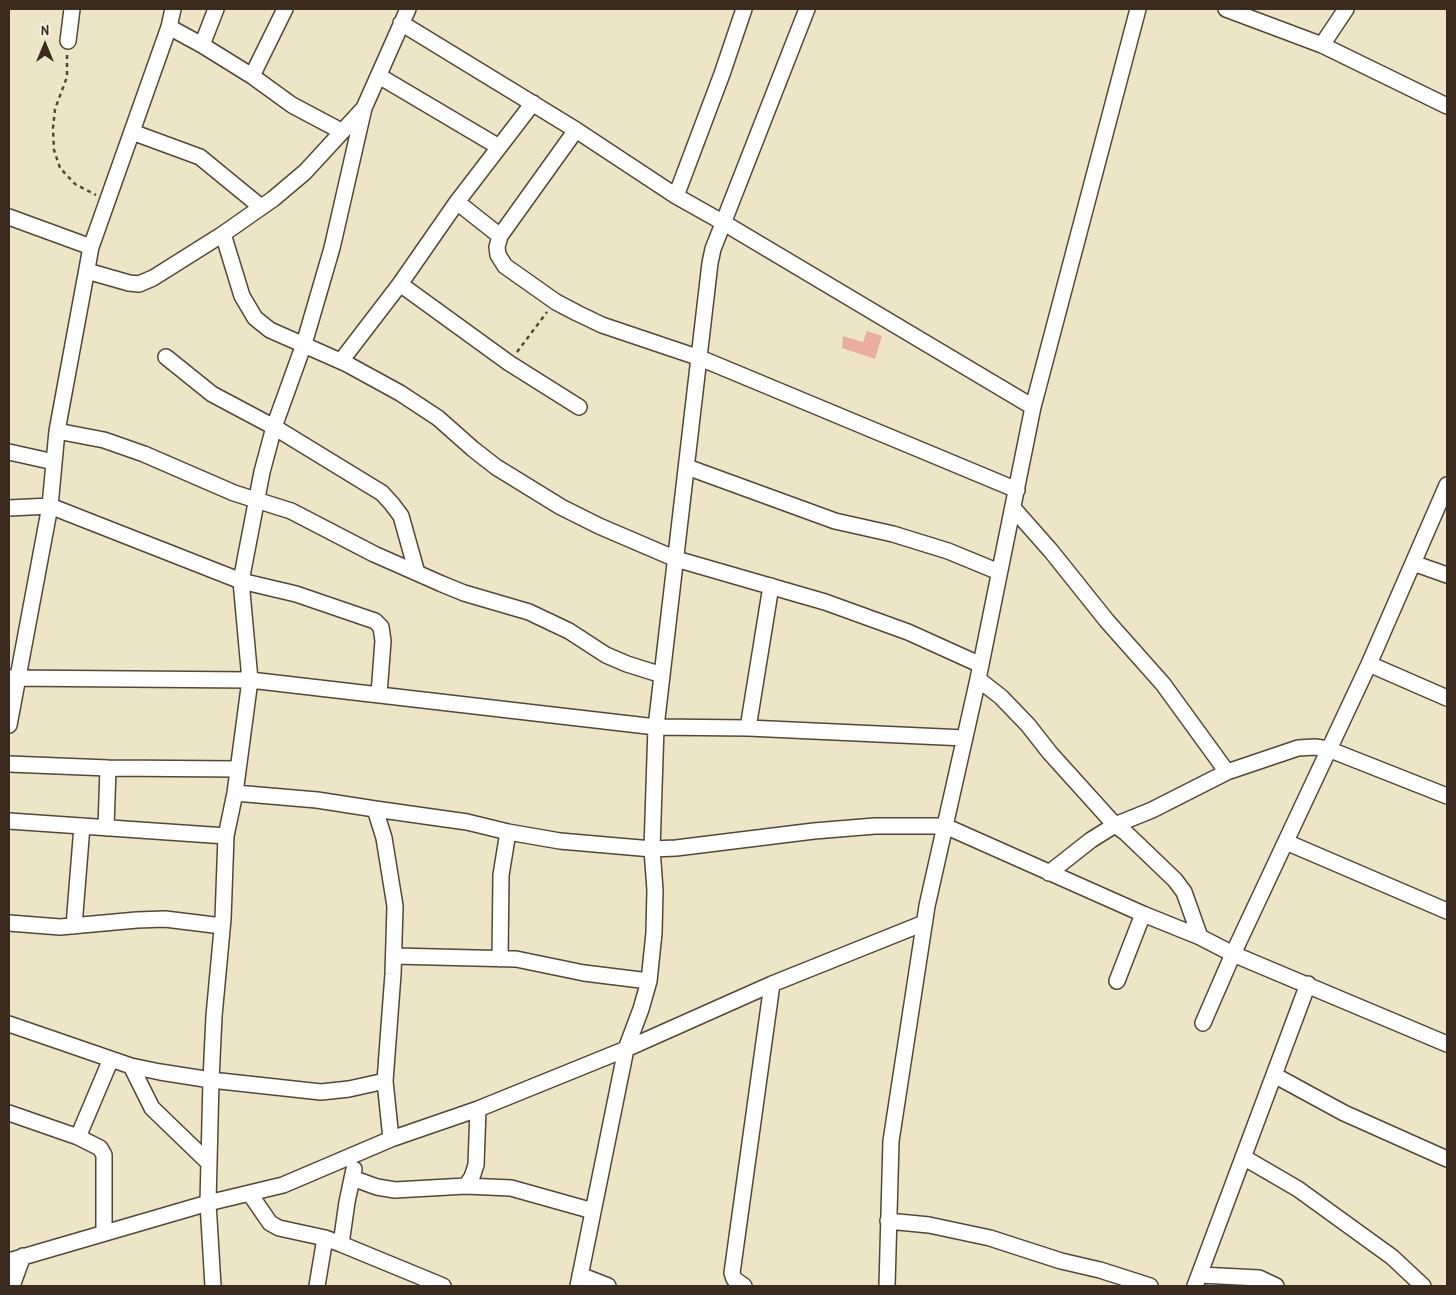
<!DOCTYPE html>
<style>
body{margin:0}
#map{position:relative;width:1456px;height:1295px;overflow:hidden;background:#ece5c6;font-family:"Patrick Hand",sans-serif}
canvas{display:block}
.frame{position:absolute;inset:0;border:10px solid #3b2a1e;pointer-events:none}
.north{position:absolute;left:20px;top:20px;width:50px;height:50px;-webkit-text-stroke:4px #fcf5e5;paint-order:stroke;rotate:0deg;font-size:14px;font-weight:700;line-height:20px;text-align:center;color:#3b2a1e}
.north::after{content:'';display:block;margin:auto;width:18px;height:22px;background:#3b2a1e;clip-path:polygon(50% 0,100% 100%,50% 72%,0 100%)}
</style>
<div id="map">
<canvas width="1456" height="1295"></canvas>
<div class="frame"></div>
<div class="north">N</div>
</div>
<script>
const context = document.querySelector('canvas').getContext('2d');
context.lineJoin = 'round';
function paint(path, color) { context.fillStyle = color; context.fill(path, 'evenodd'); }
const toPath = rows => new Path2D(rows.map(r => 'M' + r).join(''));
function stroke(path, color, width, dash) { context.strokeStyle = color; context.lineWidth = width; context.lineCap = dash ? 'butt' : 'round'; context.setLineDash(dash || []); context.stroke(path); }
paint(toPath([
 [867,331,882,336,875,359,842,348,843,336,863,342]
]), '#eaaea0');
const minor = toPath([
 [1226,9,1322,45,1447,106],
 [401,23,576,130,676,196,724,223,1033,407],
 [169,27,202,45,252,76,292,105,341,131],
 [68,41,72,9],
 [202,45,216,9],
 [1322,45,1346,9],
 [252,76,285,9],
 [379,76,499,147],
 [576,130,500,236,497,247,498,255,505,266,556,302,577,313,602,325,700,358,1017,490],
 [132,132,200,157,261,207],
 [676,196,722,74,744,9],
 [457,202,500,236],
 [9,217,91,247],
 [223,234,242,296,255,318,270,330,347,364,400,393,438,418,473,449,496,467,561,507,599,526,676,559,825,602,908,632,981,665],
 [87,271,129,283,139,284,153,278,223,234,273,199,305,172,363,109],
 [400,284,509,363,579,407],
 [166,357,212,394,274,427,382,493,392,504,401,516,417,573],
 [341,361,400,284,457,202,533,103],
 [57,431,104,440,144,454,234,493,291,511,374,554,442,584,464,593,529,612,569,631,606,655,627,664,662,675],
 [9,452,54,462],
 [687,467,835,521,893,534,948,551,999,572],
 [9,508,50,506,241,581,296,594,375,621,381,627,383,641,379,694],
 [1013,508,1051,551,1107,621,1163,684,1227,772],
 [1413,563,1447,575],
 [1369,664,1447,698],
 [9,678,250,680,656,727,748,728,965,738],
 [978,679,1001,697,1028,725,1050,753,1115,825,1126,833,1175,880,1184,892,1200,937],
 [9,725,50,506,57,431,91,247,169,27,173,9],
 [748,728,771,586],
 [9,764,108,768,238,769],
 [235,793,317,800,375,809,467,822,508,832,560,841,652,849,676,848,814,831,875,826,945,826,1143,914,1200,937,1233,954,1447,1044],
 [375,809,384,838,395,906,393,974,385,1081,391,1139],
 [9,821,226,836],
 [106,828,108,768],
 [1286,842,1447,911],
 [1049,873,1091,840,1115,825,1152,810,1227,772,1298,748,1315,747,1328,749,1447,796],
 [9,923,60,927,137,920,165,919,222,926],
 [74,926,82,826],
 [394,956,516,959,584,973,649,981],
 [500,959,501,875,508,832],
 [1117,981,1143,914],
 [1203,1023,1233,954,1369,664,1447,485],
 [9,1024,131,1066,160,1072,211,1080,321,1092,349,1089,385,1081],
 [131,1066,152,1108,209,1163],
 [1274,1075,1344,1113,1447,1159],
 [9,1113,78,1137,100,1148,104,1155,104,1233],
 [78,1137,111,1059],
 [1243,1157,1298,1189,1392,1257,1423,1286],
 [352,1178,377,1187,395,1190,466,1186,511,1188,593,1211],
 [466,1186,472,1177,476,1165,478,1109],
 [250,1194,270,1223,279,1228,325,1238,341,1244,443,1286],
 [888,1221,929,1225,990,1238,1061,1261,1100,1270,1150,1286],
 [341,1244,347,1202,354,1169],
 [9,1261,208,1203,283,1185,391,1139,478,1109,626,1049,772,984,924,923],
 [580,1275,608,1286],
 [1200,1275,1259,1278,1276,1286],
 [12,1286,23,1256],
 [213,1286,208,1203,211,1080,214,1016,223,919,226,836,235,793,250,680,241,581,262,472,274,427,304,344,332,248,364,108,408,9],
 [317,1286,325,1238],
 [578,1286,626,1049,641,1009,649,981,654,933,655,890,652,849,656,727,710,263,713,249,807,9],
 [744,1286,734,1279,732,1273,772,984],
 [887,1286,891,1141,927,906,978,679,1033,407,1138,9],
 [1195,1286,1308,984]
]);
stroke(minor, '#564637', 18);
stroke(toPath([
 [67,55,67,77,55,109,53,128,54,150,60,168,75,184,96,195],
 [517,352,547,312]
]), '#564637', 2.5, [4, 4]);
stroke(minor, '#fff', 15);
</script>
